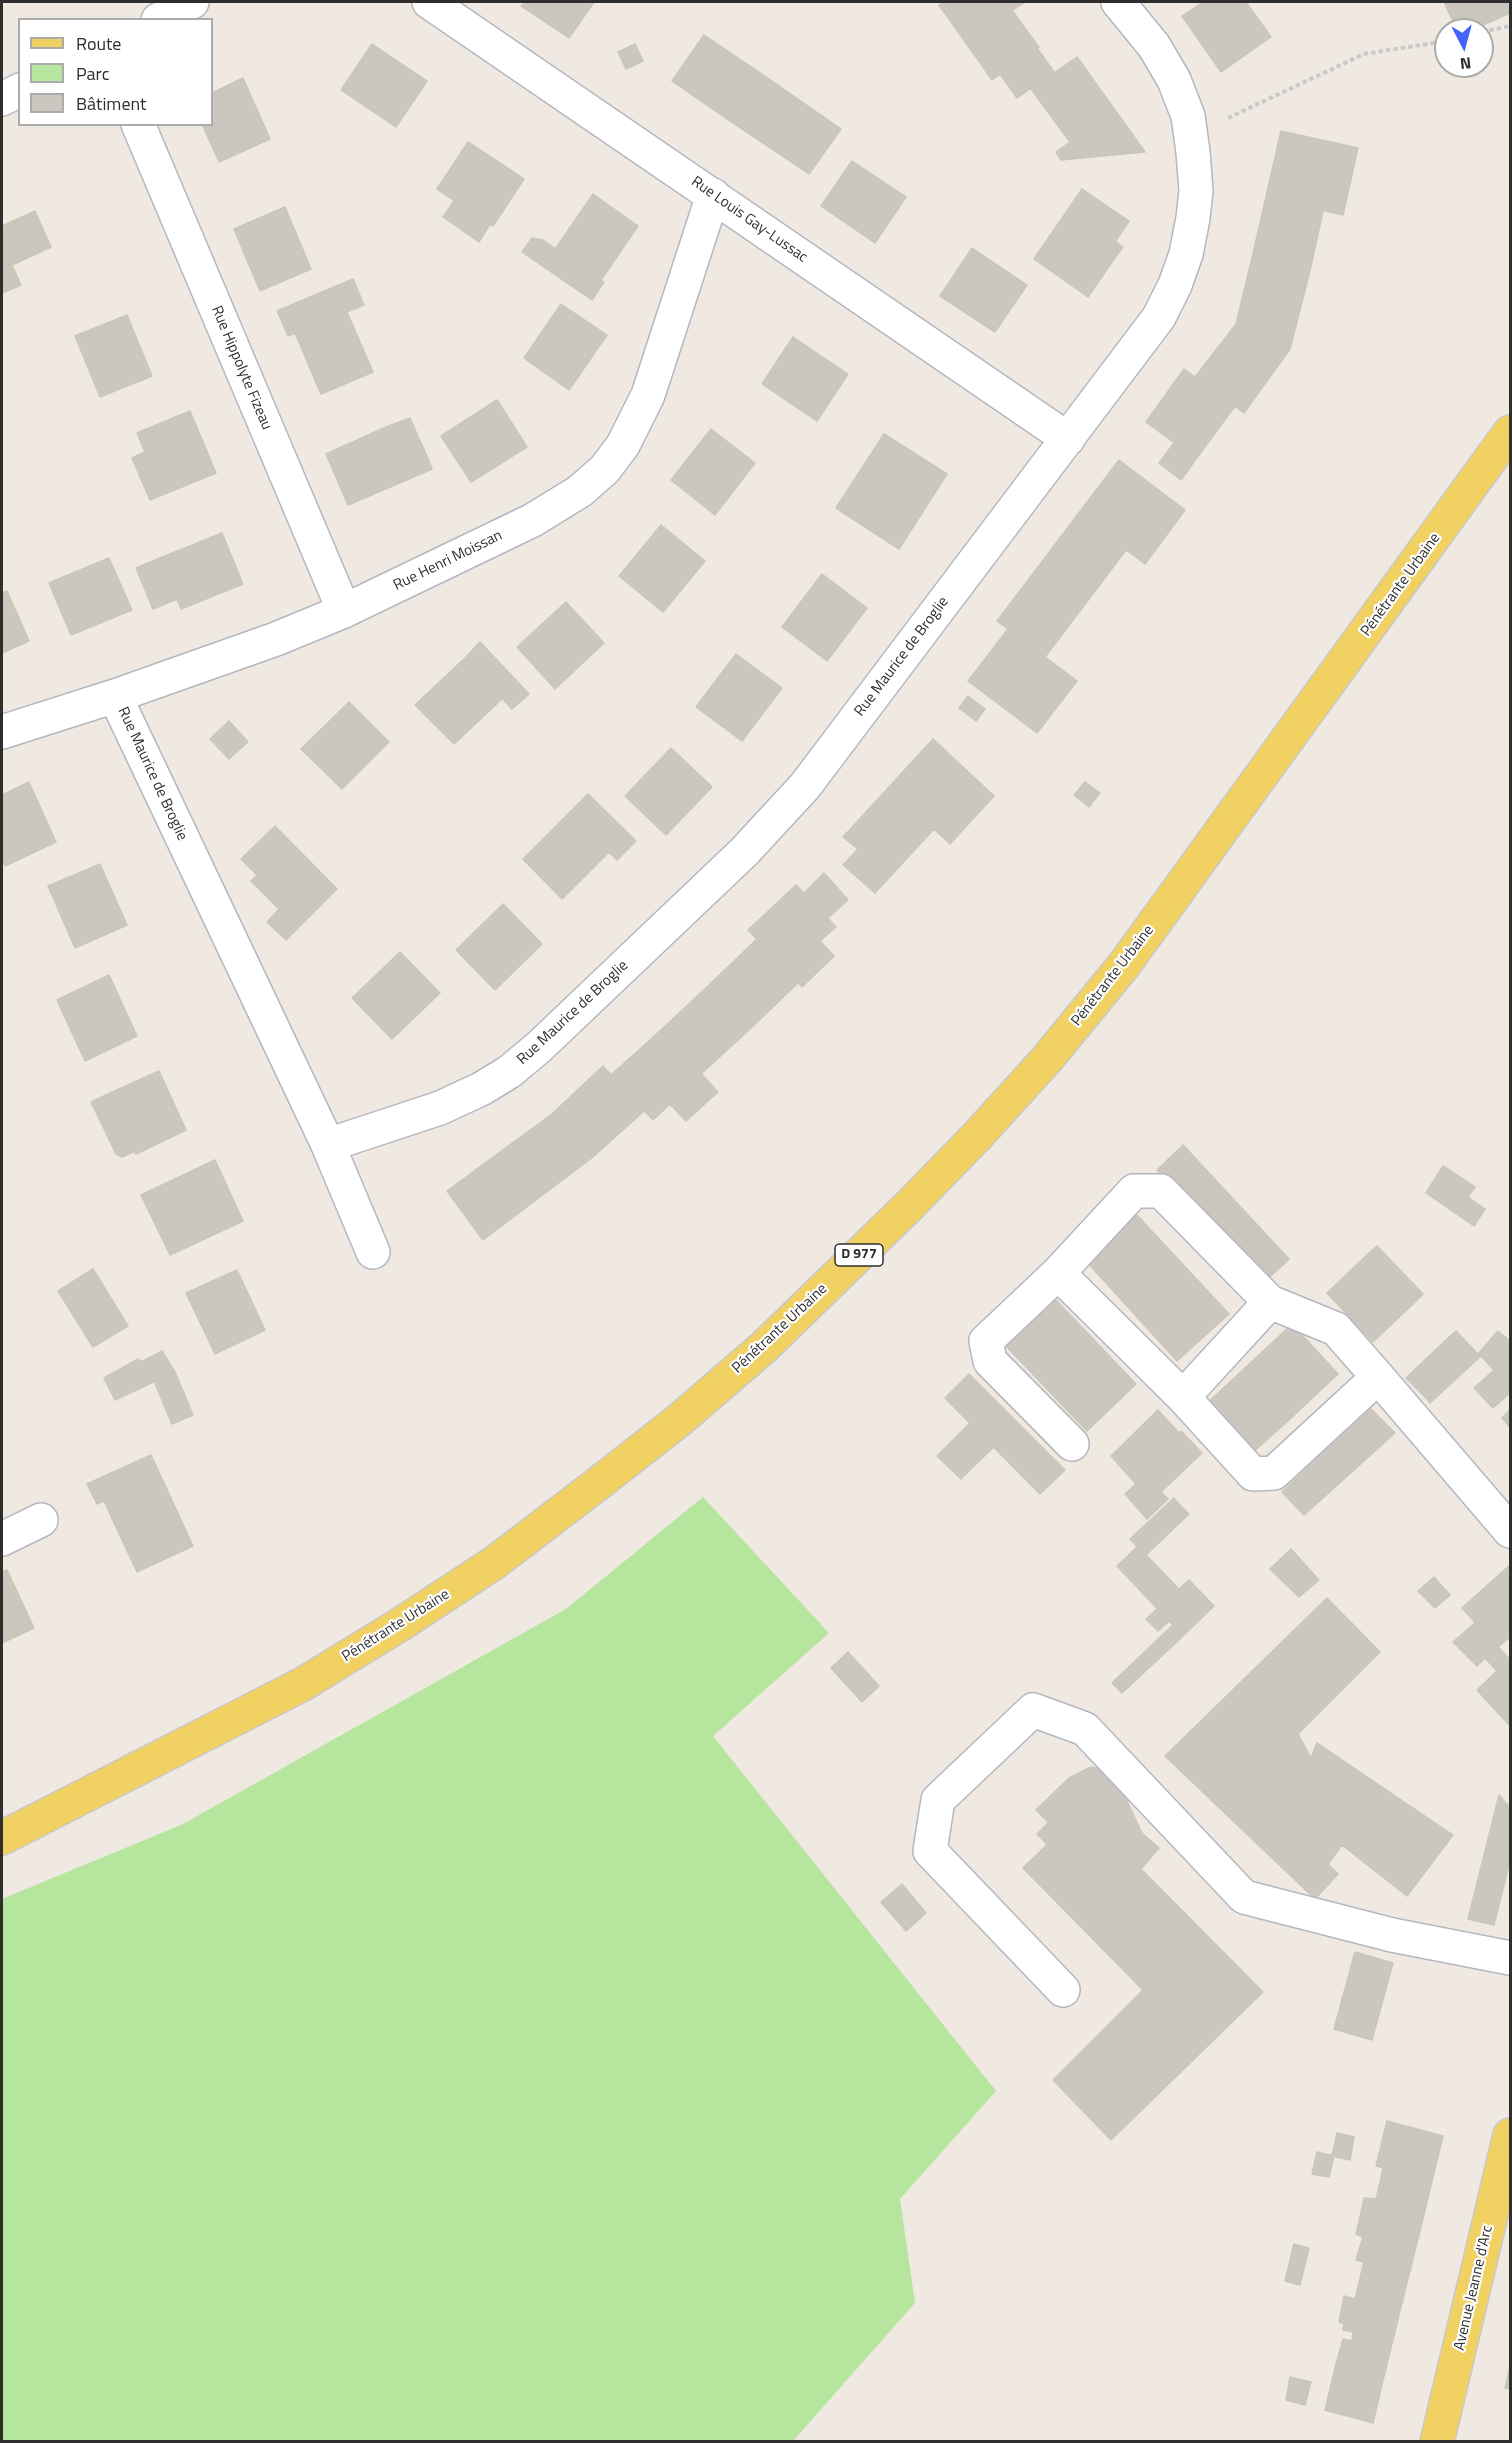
<!DOCTYPE html>
<meta charset="utf-8">
<style>
body{margin:0}
#map{position:relative;width:1512px;height:2443px;overflow:hidden;background:#efe9e1;font-family:"Titillium Web",sans-serif}
canvas{display:block}
.frame{position:absolute;inset:0;border:3px solid #2e2e2e;pointer-events:none}
.legend{position:absolute;left:18px;top:18px;width:195px;height:108px;box-sizing:border-box;background:#fff;border:2px solid #ababab;margin:0;padding:8px 10px;list-style:none;font-size:18px;color:#2e2e2e}
.legend li{display:flex;align-items:center;gap:12px;height:30px}
.legend b{width:30px;border:2px solid #ababab}
.north{position:absolute;left:1434px;top:18px;width:60px;height:60px;box-sizing:border-box;background:#fff;border:2px solid #ababab;border-radius:50%;rotate:174deg;font-size:16px;font-weight:700;line-height:24px;text-align:center;color:#2e2e2e}
.north::after{content:'';display:block;margin:auto;width:21px;height:27px;background:#4264fb;clip-path:polygon(50% 0,100% 100%,50% 72%,0 100%)}
</style>
<div id="map">
<canvas width="1512" height="2443"></canvas>
<div class="frame"></div>
<ul class="legend">
<li><b style="height:8px;background:#f2d163"></b>Route</li>
<li><b style="height:16px;background:#b6e59e"></b>Parc</li>
<li><b style="height:16px;background:#cbc7bf"></b>Bâtiment</li>
</ul>
<div class="north">N</div>
</div>
<script>
const context = document.querySelector('canvas').getContext('2d');
context.lineJoin = 'round';
function paint(path, color) { context.fillStyle = color; context.fill(path, 'evenodd'); }
const toPath = rows => new Path2D(rows.map(r => 'M' + r).join(''));
function stroke(path, color, width, dash) { context.strokeStyle = color; context.lineWidth = width; context.lineCap = dash ? 'butt' : 'round'; context.setLineDash(dash || []); context.stroke(path); }
function write(font, color, halo, rows, align = 'center') {
  context.font = font + ' "Titillium Web",sans-serif'; context.lineWidth = 4.5; context.setLineDash([]); context.textBaseline = 'middle'; context.strokeStyle = halo; context.fillStyle = color; for (const [text, x, y, turn = 0] of rows) {
    context.save(); context.translate(x, y); context.rotate((+turn || 0) * Math.PI / 180); context.textAlign = isNaN(turn) ? turn : align; if (halo) context.strokeText(text, 0, 0); context.fillText(text, 0, 0); context.restore();
  }
}
paint(toPath([
 [703,1497,829,1633,713,1736,996,2091,900,2199,915,2303,793,2441,2,2441,2,1899,183,1824,566,1609]
]), '#b6e59e');
const building = toPath([
 [525,2,594,2,569,38,521,6,525,2],
 [945,2,1025,2,1012,10,1024,27,978,60,939,5,945,2],
 [1203,2,1246,2,1271,37,1221,72,1182,16,1203,2],
 [1444,2,1507,2,1510,13,1472,30,1457,30,1444,2],
 [1024,27,1039,47,992,80,978,60,1024,27],
 [704,35,759,72,727,119,672,81,704,35],
 [372,44,427,81,396,127,341,90,372,44],
 [635,44,643,61,626,69,618,52,635,44],
 [1037,48,1054,72,1017,98,1000,74,1037,48],
 [1077,57,1115,110,1070,142,1031,89,1077,57],
 [759,72,841,129,809,174,727,119,759,72],
 [243,78,270,139,219,162,202,124,212,124,212,93,243,78],
 [1115,110,1145,152,1061,160,1056,152,1115,110],
 [1281,131,1358,148,1343,215,1266,197,1281,131],
 [468,142,524,179,493,226,437,189,468,142],
 [852,161,906,197,875,243,821,206,852,161],
 [1082,189,1129,221,1107,254,1114,259,1088,297,1034,259,1082,189],
 [593,194,638,226,601,280,556,248,593,194],
 [1266,197,1323,211,1309,275,1251,262,1266,197],
 [454,201,490,224,479,242,443,217,454,201],
 [285,207,311,269,260,291,234,229,285,207],
 [35,211,51,247,12,265,21,285,2,293,2,226,35,211],
 [532,238,543,240,604,282,592,300,522,252,532,238],
 [1115,241,1123,247,1114,259,1107,254,1115,241],
 [972,248,1027,285,995,332,940,296,972,248],
 [1251,262,1309,275,1290,349,1236,324,1251,262],
 [353,279,364,305,288,336,277,311,353,279],
 [561,304,607,335,569,390,524,358,561,304],
 [347,312,373,372,321,394,295,333,347,312],
 [127,315,152,376,100,397,75,336,127,315],
 [1236,324,1290,349,1244,413,1195,377,1236,324],
 [793,337,848,374,817,421,762,384,793,337],
 [1184,369,1235,406,1196,459,1146,422,1184,369],
 [497,400,527,447,471,482,441,436,497,400],
 [190,411,216,473,150,500,132,458,145,452,137,433,190,411],
 [410,418,429,461,405,471,386,427,410,418],
 [386,427,409,479,348,505,326,454,386,427],
 [711,429,755,463,715,515,671,480,711,429],
 [884,434,947,474,899,549,836,508,884,434],
 [1174,443,1196,459,1181,480,1159,463,1174,443],
 [1119,460,1185,510,1145,564,1078,514,1119,460],
 [429,461,432,469,409,479,405,471,429,461],
 [1078,514,1126,550,1086,603,1038,567,1078,514],
 [661,525,705,561,663,612,619,576,661,525],
 [222,533,243,584,181,609,160,558,222,533],
 [109,558,132,610,71,635,49,583,109,558],
 [160,558,177,599,153,609,136,568,160,558],
 [1038,567,1086,603,1045,657,997,621,1038,567],
 [822,574,867,608,827,661,782,627,822,574],
 [7,591,29,641,2,653,2,593,7,591],
 [566,602,604,643,555,689,517,647,566,602],
 [1008,629,1077,681,1037,733,968,681,1008,629],
 [480,642,529,694,512,709,465,658,480,642],
 [736,654,782,688,742,741,696,707,736,654],
 [465,658,503,698,454,744,415,705,465,658],
 [968,696,985,709,976,721,959,708,968,696],
 [349,702,389,742,342,789,301,749,349,702],
 [229,721,248,742,229,759,210,739,229,721],
 [933,739,994,796,950,844,889,787,933,739],
 [671,748,712,787,666,835,625,796,671,748],
 [29,782,56,842,5,866,2,857,2,795,29,782],
 [1085,782,1100,793,1089,807,1074,795,1085,782],
 [889,787,934,829,875,893,843,865,858,849,843,837,889,787],
 [588,794,636,841,617,860,609,852,562,899,523,859,588,794],
 [275,826,337,889,286,940,267,922,279,909,251,881,257,875,241,859,275,826],
 [100,864,127,925,75,948,48,886,100,864],
 [824,873,848,900,828,918,804,893,824,873],
 [796,885,836,927,820,941,834,956,802,987,748,930,796,885],
 [503,904,542,944,495,990,456,950,503,904],
 [757,939,798,983,750,1029,709,985,757,939],
 [400,952,440,993,392,1039,352,998,400,952],
 [109,975,137,1036,85,1061,57,1000,109,975],
 [709,985,750,1029,701,1074,661,1030,709,985],
 [661,1030,718,1092,686,1121,670,1104,653,1120,611,1075,661,1030],
 [603,1066,644,1111,593,1157,552,1114,603,1066],
 [159,1071,186,1130,136,1154,108,1094,159,1071],
 [108,1094,135,1151,122,1157,116,1154,91,1102,108,1094],
 [552,1114,593,1157,536,1200,500,1152,552,1114],
 [1183,1145,1289,1259,1285,1263,1179,1149,1183,1145],
 [1179,1149,1285,1263,1263,1283,1157,1170,1179,1149],
 [500,1152,536,1200,483,1240,447,1191,500,1152],
 [215,1160,243,1221,170,1255,141,1195,215,1160],
 [1443,1166,1475,1187,1468,1197,1485,1209,1474,1226,1426,1193,1443,1166],
 [1136,1214,1229,1314,1209,1332,1119,1230,1136,1214],
 [1119,1230,1209,1332,1177,1361,1086,1261,1119,1230],
 [1377,1246,1423,1294,1414,1303,1369,1253,1377,1246],
 [1369,1253,1414,1303,1373,1342,1327,1293,1369,1253],
 [93,1269,128,1326,93,1347,58,1291,93,1269],
 [237,1270,265,1330,215,1354,186,1293,237,1270],
 [1053,1297,1136,1384,1087,1431,1005,1345,1053,1297],
 [1292,1324,1338,1374,1290,1419,1244,1369,1292,1324],
 [1456,1331,1478,1354,1470,1361,1448,1338,1456,1331],
 [1498,1331,1503,1335,1483,1358,1478,1354,1498,1331],
 [1503,1335,1510,1341,1510,1388,1483,1358,1503,1335],
 [1448,1338,1470,1361,1428,1400,1406,1378,1448,1338],
 [162,1351,175,1372,115,1400,104,1378,138,1359,141,1362,162,1351],
 [1478,1354,1481,1356,1430,1403,1428,1400,1478,1354],
 [1244,1369,1290,1419,1249,1456,1203,1407,1244,1369],
 [1494,1370,1510,1388,1510,1393,1493,1408,1474,1388,1494,1370],
 [175,1372,193,1415,172,1424,154,1381,175,1372],
 [969,1374,1065,1470,1040,1494,945,1398,969,1374],
 [1371,1409,1395,1433,1344,1479,1322,1454,1371,1409],
 [1158,1410,1179,1433,1181,1431,1202,1453,1161,1492,1168,1499,1147,1519,1125,1494,1136,1484,1111,1456,1158,1410],
 [1510,1410,1510,1427,1502,1418,1510,1410],
 [970,1423,993,1448,977,1463,953,1440,970,1423],
 [953,1440,977,1463,961,1479,937,1456,953,1440],
 [1322,1454,1344,1479,1304,1515,1282,1492,1322,1454],
 [151,1455,193,1546,143,1569,129,1537,122,1540,104,1501,97,1504,87,1484,151,1455],
 [1174,1498,1177,1502,1133,1542,1130,1539,1174,1498],
 [1177,1502,1189,1514,1146,1555,1179,1589,1189,1580,1214,1606,1183,1636,1117,1566,1137,1547,1133,1542,1177,1502],
 [129,1537,143,1569,137,1572,122,1540,129,1537],
 [1291,1549,1319,1580,1299,1597,1270,1569,1291,1549],
 [1510,1565,1510,1637,1498,1647,1462,1608,1510,1565],
 [7,1570,34,1628,2,1643,2,1572,7,1570],
 [1434,1577,1450,1595,1435,1608,1418,1591,1434,1577],
 [1327,1598,1380,1652,1298,1734,1311,1758,1317,1743,1453,1835,1407,1896,1342,1845,1328,1864,1338,1874,1315,1899,1165,1756,1327,1598],
 [1157,1609,1169,1621,1158,1631,1146,1619,1157,1609],
 [1476,1622,1510,1660,1510,1726,1477,1690,1497,1671,1485,1658,1477,1666,1453,1642,1476,1622],
 [1173,1625,1183,1636,1166,1652,1156,1641,1173,1625],
 [1156,1641,1166,1652,1122,1693,1112,1683,1156,1641],
 [848,1652,879,1686,862,1702,831,1668,848,1652],
 [1091,1767,1104,1770,1120,1786,1142,1833,1139,1844,1153,1855,1141,1869,1263,1992,1111,2140,1053,2080,1143,1990,1023,1868,1059,1833,1036,1810,1069,1778,1091,1767],
 [1499,1795,1510,1808,1510,1861,1494,1925,1468,1919,1499,1795],
 [1048,1823,1059,1833,1047,1844,1037,1834,1048,1823],
 [1142,1833,1159,1848,1153,1855,1139,1844,1142,1833],
 [902,1884,926,1913,906,1931,881,1902,902,1884],
 [1355,1952,1393,1963,1372,2040,1334,2029,1355,1952],
 [1387,2121,1443,2136,1432,2181,1376,2166,1387,2121],
 [1337,2133,1354,2137,1350,2160,1332,2156,1337,2133],
 [1317,2152,1334,2156,1329,2177,1312,2174,1317,2152],
 [1383,2169,1432,2181,1422,2223,1362,2208,1364,2198,1376,2199,1383,2169],
 [1362,2208,1422,2223,1409,2275,1356,2260,1363,2237,1356,2234,1362,2208],
 [1294,2244,1309,2248,1300,2285,1285,2281,1294,2244],
 [1364,2262,1409,2275,1400,2311,1355,2299,1364,2262],
 [1344,2296,1400,2311,1384,2376,1336,2364,1343,2339,1352,2341,1353,2332,1343,2330,1344,2324,1339,2322,1344,2296],
 [1336,2364,1384,2376,1373,2423,1325,2410,1336,2364],
 [1510,2366,1510,2389,1505,2388,1510,2366],
 [1290,2377,1311,2382,1305,2405,1286,2400,1290,2377]
]);
paint(building, '#cbc7bf');
stroke(building, '#cbc5ba', 1.5);
const minor = toPath([
 [429,2,1068,439],
 [158,20,192,2],
 [2,99,20,90],
 [138,124,344,611],
 [115,696,328,1145,373,1252],
 [2,732,115,696,276,639,344,611,533,520,580,491,605,469,623,445,648,395,713,195],
 [328,1145,440,1108,481,1089,509,1072,539,1047,744,852,805,786,1159,317,1175,285,1186,254,1193,218,1196,191,1193,152,1188,116,1174,80,1154,46,1118,2],
 [1058,1273,1134,1191,1161,1191,1270,1302],
 [1378,1377,1274,1473,1253,1474,1183,1397,1270,1302,1336,1329,1378,1377,1510,1531],
 [1072,1444,990,1361,986,1341,1058,1273,1183,1397],
 [2,1539,41,1520],
 [1063,1990,930,1851,938,1800,1033,1710,1085,1729,1244,1897,1392,1935,1510,1958]
]);
const major = toPath([
 [2,1838,303,1684,401,1624,494,1563,595,1486,678,1421,764,1347,909,1206,978,1135,1047,1059,1124,965,1510,432],
 [1437,2442,1510,2135]
]);
stroke(minor, '#b4b7c1', 36);
stroke(major, '#c9c9c9', 36);
stroke(toPath([
 [1482,32,1510,26],
 [1228,118,1364,54,1446,41]
]), '#c9c9c9', 4, [4.5, 3]);
stroke(minor, '#fff', 33);
stroke(major, '#f2d163', 33);
for (const [x, y, w] of [
 [859,1255,48]
]) { const box = new Path2D(); box.roundRect(x - w / 2, y - 11, w, 22, 4.5); context.fillStyle = '#fff'; context.fill(box); stroke(box, '#2e2e2e', 1.5); }
write('bold 14px', '#2e2e2e', null, [
 ["D 977",859,1255]
]);
write('15px', '#2e2e2e', '#fff', [
 ["Rue Louis Gay-Lussac",749,220,35],
 ["Rue Hippolyte Fizeau",241,368,67],
 ["Rue Henri Moissan",448,561,-26],
 ["Pénétrante Urbaine",1401,585,-54],
 ["Rue Maurice de Broglie",902,657,-53],
 ["Rue Maurice de Broglie",152,774,65],
 ["Pénétrante Urbaine",1113,976,-52],
 ["Rue Maurice de Broglie",573,1013,-43],
 ["Pénétrante Urbaine",780,1329,-43],
 ["Pénétrante Urbaine",396,1626,-32],
 ["Avenue Jeanne d'Arc",1474,2288,-77]
]);
</script>
